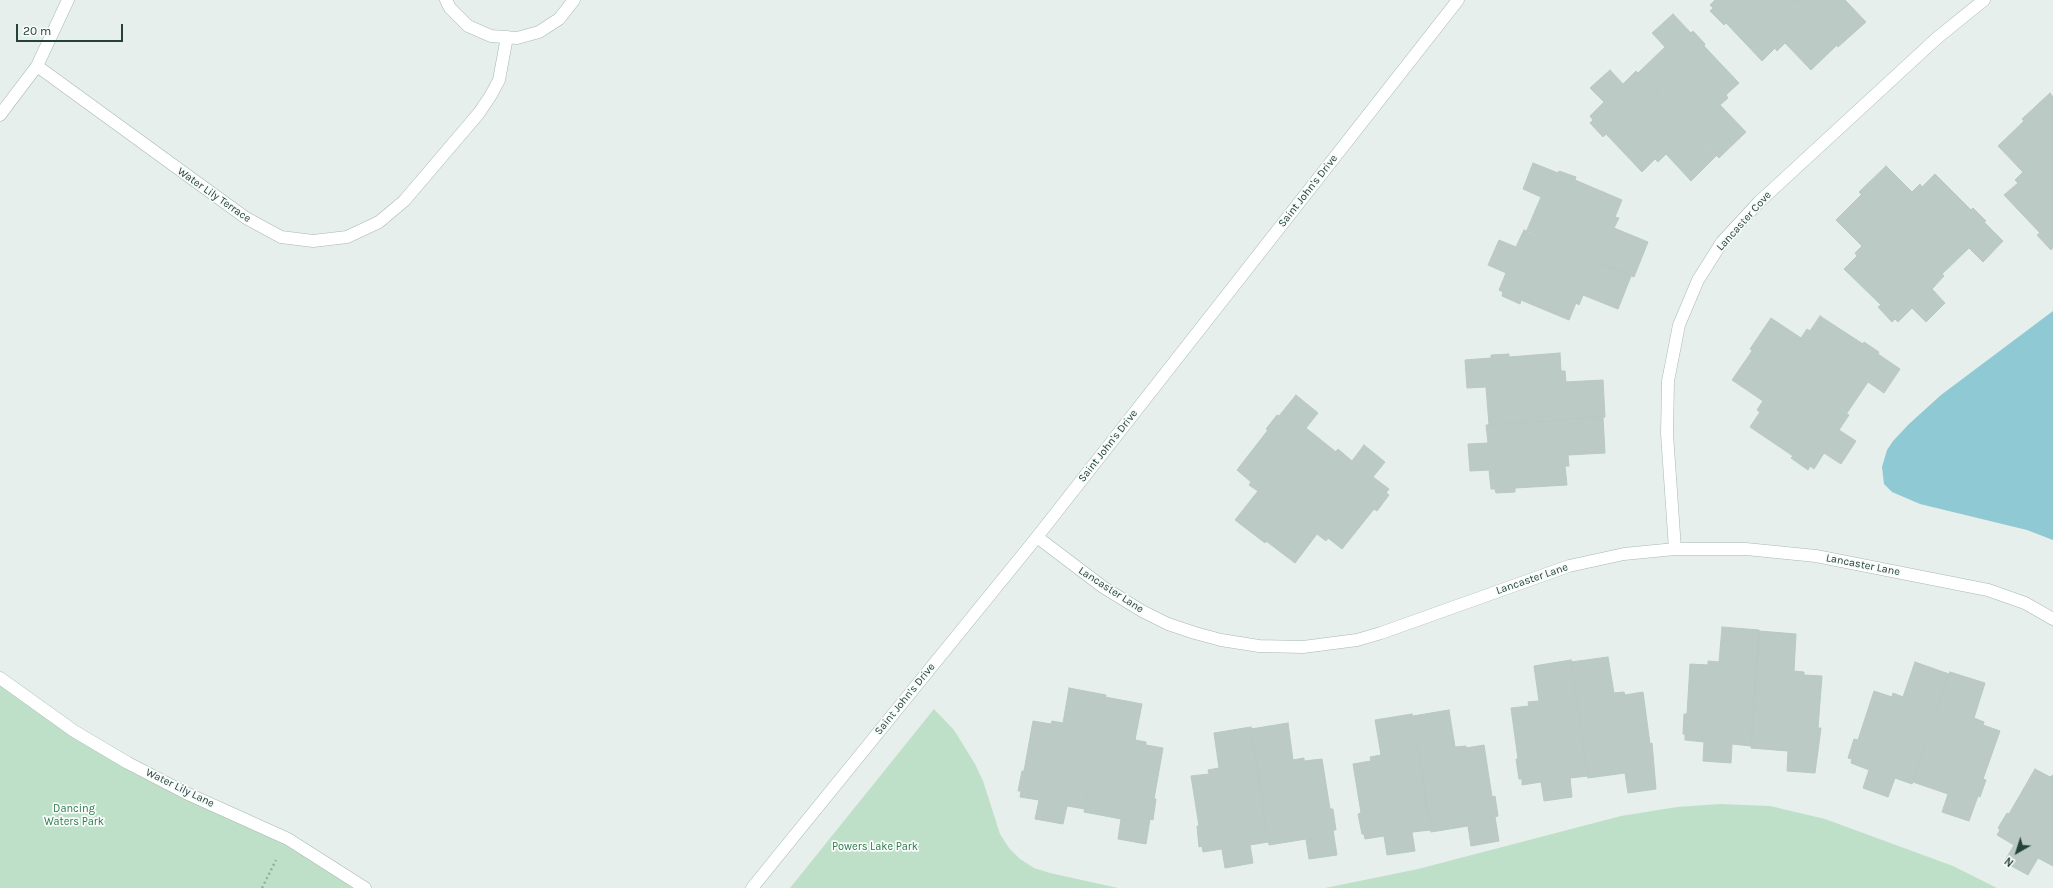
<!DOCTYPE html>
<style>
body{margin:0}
#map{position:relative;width:2053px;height:888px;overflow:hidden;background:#e6efeb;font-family:Karla,sans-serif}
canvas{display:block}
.north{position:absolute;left:1997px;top:832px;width:40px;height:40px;-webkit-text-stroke:3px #f7fbf9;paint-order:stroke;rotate:219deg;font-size:11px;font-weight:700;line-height:16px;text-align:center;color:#24423a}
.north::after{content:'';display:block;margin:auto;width:14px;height:18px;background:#24423a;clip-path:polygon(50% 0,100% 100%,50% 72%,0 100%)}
.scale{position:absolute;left:16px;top:24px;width:107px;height:18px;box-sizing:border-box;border:2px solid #24423a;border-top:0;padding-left:5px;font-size:12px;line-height:14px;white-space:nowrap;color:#24423a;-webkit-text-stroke:3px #f7fbf9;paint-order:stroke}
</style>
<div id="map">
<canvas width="2053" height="888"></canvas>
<div class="north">N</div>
<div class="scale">20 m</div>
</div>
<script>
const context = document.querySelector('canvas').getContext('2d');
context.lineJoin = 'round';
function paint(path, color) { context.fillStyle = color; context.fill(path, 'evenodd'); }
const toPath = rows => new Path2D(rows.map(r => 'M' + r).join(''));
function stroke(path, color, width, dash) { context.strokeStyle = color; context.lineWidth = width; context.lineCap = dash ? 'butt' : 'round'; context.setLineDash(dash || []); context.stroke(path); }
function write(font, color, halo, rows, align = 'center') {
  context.font = font + ' Karla,sans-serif'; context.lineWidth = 3.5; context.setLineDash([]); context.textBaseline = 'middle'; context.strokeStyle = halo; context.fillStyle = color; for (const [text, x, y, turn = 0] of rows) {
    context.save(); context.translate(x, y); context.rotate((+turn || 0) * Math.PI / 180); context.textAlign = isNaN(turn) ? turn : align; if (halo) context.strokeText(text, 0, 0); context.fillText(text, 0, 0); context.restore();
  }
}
paint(toPath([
 [0,678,74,731,258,825,365,888,0,888],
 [934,709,954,730,975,764,983,781,1000,834,1009,848,1020,859,1034,868,1050,873,1118,888,790,888],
 [1720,804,1770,806,1825,819,1953,866,1997,888,1325,888,1418,869,1621,816,1677,807]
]), '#bfe0c8');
paint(toPath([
 [2053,311,2053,540,2027,530,1920,504,1892,492,1884,484,1882,467,1887,450,1893,441,1909,424,1941,395]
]), '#8ec9d4');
const building = toPath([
 [1715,0,1794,0,1837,45,1811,70,1785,43,1777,51,1775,48,1762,61,1726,23,1724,25,1710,11,1713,8,1710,5,1715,0],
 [1794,0,1845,0,1866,22,1838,47,1794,0],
 [1673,14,1691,33,1693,31,1705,44,1704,46,1739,83,1726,95,1728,98,1720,105,1746,132,1719,158,1638,73,1665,47,1652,33,1673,14],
 [1610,70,1623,84,1636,71,1717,155,1691,181,1666,154,1658,162,1655,159,1642,172,1606,134,1603,137,1590,123,1593,120,1590,116,1604,102,1590,88,1610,70],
 [2050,93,2053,97,2053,152,2022,119,2050,93],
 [2024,121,2053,152,2053,247,2051,250,2037,235,2040,233,2004,195,2018,183,2015,180,2023,172,1998,146,2024,121],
 [1533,163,1558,173,1559,171,1576,177,1575,180,1622,200,1615,217,1619,218,1614,228,1648,242,1634,277,1526,232,1541,197,1523,189,1533,163],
 [1886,166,1912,192,1920,184,1922,187,1935,174,1971,210,1973,208,1986,221,1984,222,2003,241,1983,262,1969,248,1942,274,1859,192,1886,166],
 [1862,194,1944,276,1932,289,1945,303,1926,322,1912,308,1898,322,1895,319,1892,322,1878,307,1881,305,1844,269,1857,256,1855,253,1862,246,1836,220,1862,194],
 [1524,230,1631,276,1618,309,1583,295,1579,305,1576,303,1569,320,1521,300,1520,304,1502,296,1503,292,1499,290,1506,273,1488,265,1499,240,1516,247,1524,230],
 [1820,316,1863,344,1864,342,1879,352,1878,354,1900,369,1884,393,1868,382,1847,413,1750,349,1771,318,1801,338,1807,329,1810,331,1820,316],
 [1752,351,1849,415,1839,430,1856,441,1841,464,1824,453,1814,469,1810,466,1808,470,1791,458,1793,456,1750,427,1760,412,1757,410,1763,401,1732,380,1752,351],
 [1560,353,1561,371,1565,371,1566,382,1603,380,1605,417,1489,425,1486,387,1467,388,1465,360,1491,358,1491,355,1509,354,1509,357,1560,353],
 [1296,395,1318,413,1306,428,1336,452,1265,543,1235,520,1258,491,1249,485,1251,482,1237,470,1268,430,1266,429,1277,415,1279,416,1296,395],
 [1603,417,1605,453,1568,455,1569,466,1565,466,1567,485,1515,488,1515,492,1496,493,1495,489,1491,489,1489,470,1470,471,1468,444,1488,443,1486,425,1603,417],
 [1364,445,1385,462,1373,477,1389,489,1386,493,1389,495,1377,511,1374,509,1342,549,1328,538,1326,541,1317,534,1295,563,1266,541,1338,449,1352,461,1364,445],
 [1722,627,1759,630,1759,631,1751,746,1732,744,1731,763,1703,761,1704,742,1685,740,1685,734,1683,734,1684,714,1687,714,1690,664,1708,665,1708,661,1719,662,1722,627],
 [1759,631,1796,634,1794,671,1804,672,1804,675,1822,676,1818,728,1821,728,1815,773,1787,771,1788,751,1751,748,1759,631],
 [1608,657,1614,693,1624,692,1625,695,1643,692,1650,744,1652,743,1656,789,1628,793,1625,773,1588,778,1571,662,1608,657],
 [1571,660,1588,776,1570,778,1572,797,1544,801,1541,782,1522,785,1522,779,1519,779,1516,759,1518,759,1511,708,1529,706,1528,702,1539,701,1534,666,1571,660],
 [1915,662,1949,674,1912,784,1895,778,1888,797,1863,788,1869,770,1851,763,1852,759,1848,758,1854,739,1858,740,1874,691,1892,697,1893,693,1903,697,1915,662],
 [1950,672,1985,683,1974,718,1984,722,1983,725,2000,731,1983,779,1986,780,1980,797,1978,796,1969,821,1942,812,1948,794,1913,782,1950,672],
 [1069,688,1106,695,1085,809,1067,806,1063,824,1035,819,1039,800,1020,797,1021,791,1018,791,1022,771,1024,771,1033,721,1051,724,1052,721,1063,723,1069,688],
 [1105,697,1142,704,1135,740,1146,742,1146,745,1163,748,1154,799,1156,799,1153,820,1150,819,1146,844,1118,839,1121,819,1084,812,1105,697],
 [1449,710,1455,747,1466,746,1466,748,1484,745,1492,797,1495,796,1498,816,1495,817,1499,841,1471,846,1468,826,1431,832,1413,716,1449,710],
 [1412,714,1431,830,1412,832,1415,851,1387,855,1384,836,1365,839,1364,834,1362,834,1358,814,1361,813,1353,764,1371,761,1370,757,1381,755,1375,720,1412,714],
 [1288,723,1293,760,1304,758,1304,761,1322,759,1330,809,1333,809,1336,830,1333,830,1337,855,1309,859,1306,839,1269,845,1251,729,1288,723],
 [1251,727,1268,842,1250,845,1253,863,1225,868,1222,849,1203,852,1202,846,1199,847,1197,826,1199,826,1191,776,1209,774,1208,770,1219,768,1214,733,1251,727],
 [2035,769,2050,777,2053,775,2053,866,2038,858,2028,875,2004,862,2014,845,1997,835,2000,830,1998,828,2007,813,2009,814,2035,769]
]);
paint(building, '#bbcac4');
stroke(building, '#b8c9c2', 1);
const minor = toPath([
 [446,0,450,8,468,26,491,36,517,38,539,32,559,19,574,0],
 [37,66,246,218,281,237,313,241,347,237,379,222,404,201,479,113,491,95,499,80,507,37],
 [0,115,37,66,68,0],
 [1037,537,1103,587,1142,611,1168,624,1195,633,1221,640,1259,646,1303,647,1357,640,1381,633,1569,566,1624,554,1675,549,1746,549,1816,556,1988,590,2025,603,2053,619],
 [1675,549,1667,434,1668,381,1679,325,1698,280,1722,242,1759,202,1937,38,1984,0],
 [0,678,74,731,128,763,186,793,288,839,365,888],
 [752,888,1037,537,1458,0]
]);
stroke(minor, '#a8b8b2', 13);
stroke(toPath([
 [262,888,276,860]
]), '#86b3a5', 2.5, [2, 3]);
stroke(minor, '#fff', 12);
write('11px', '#24423a', '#f7fbf9', [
 ["Saint John's Drive",1308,191,-52],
 ["Water Lily Terrace",214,195,35],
 ["Lancaster Cove",1744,221,-48],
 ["Saint John's Drive",1108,446,-52],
 ["Lancaster Lane",1863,565,11],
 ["Lancaster Lane",1532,579,-19],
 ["Lancaster Lane",1111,590,33],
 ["Saint John's Drive",905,699,-51],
 ["Water Lily Lane",180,788,26]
]);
write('11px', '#2d7a4b', '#f7fbf9', [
 ["Dancing",74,809],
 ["Waters Park",74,822],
 ["Powers Lake Park",875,847]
]);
</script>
